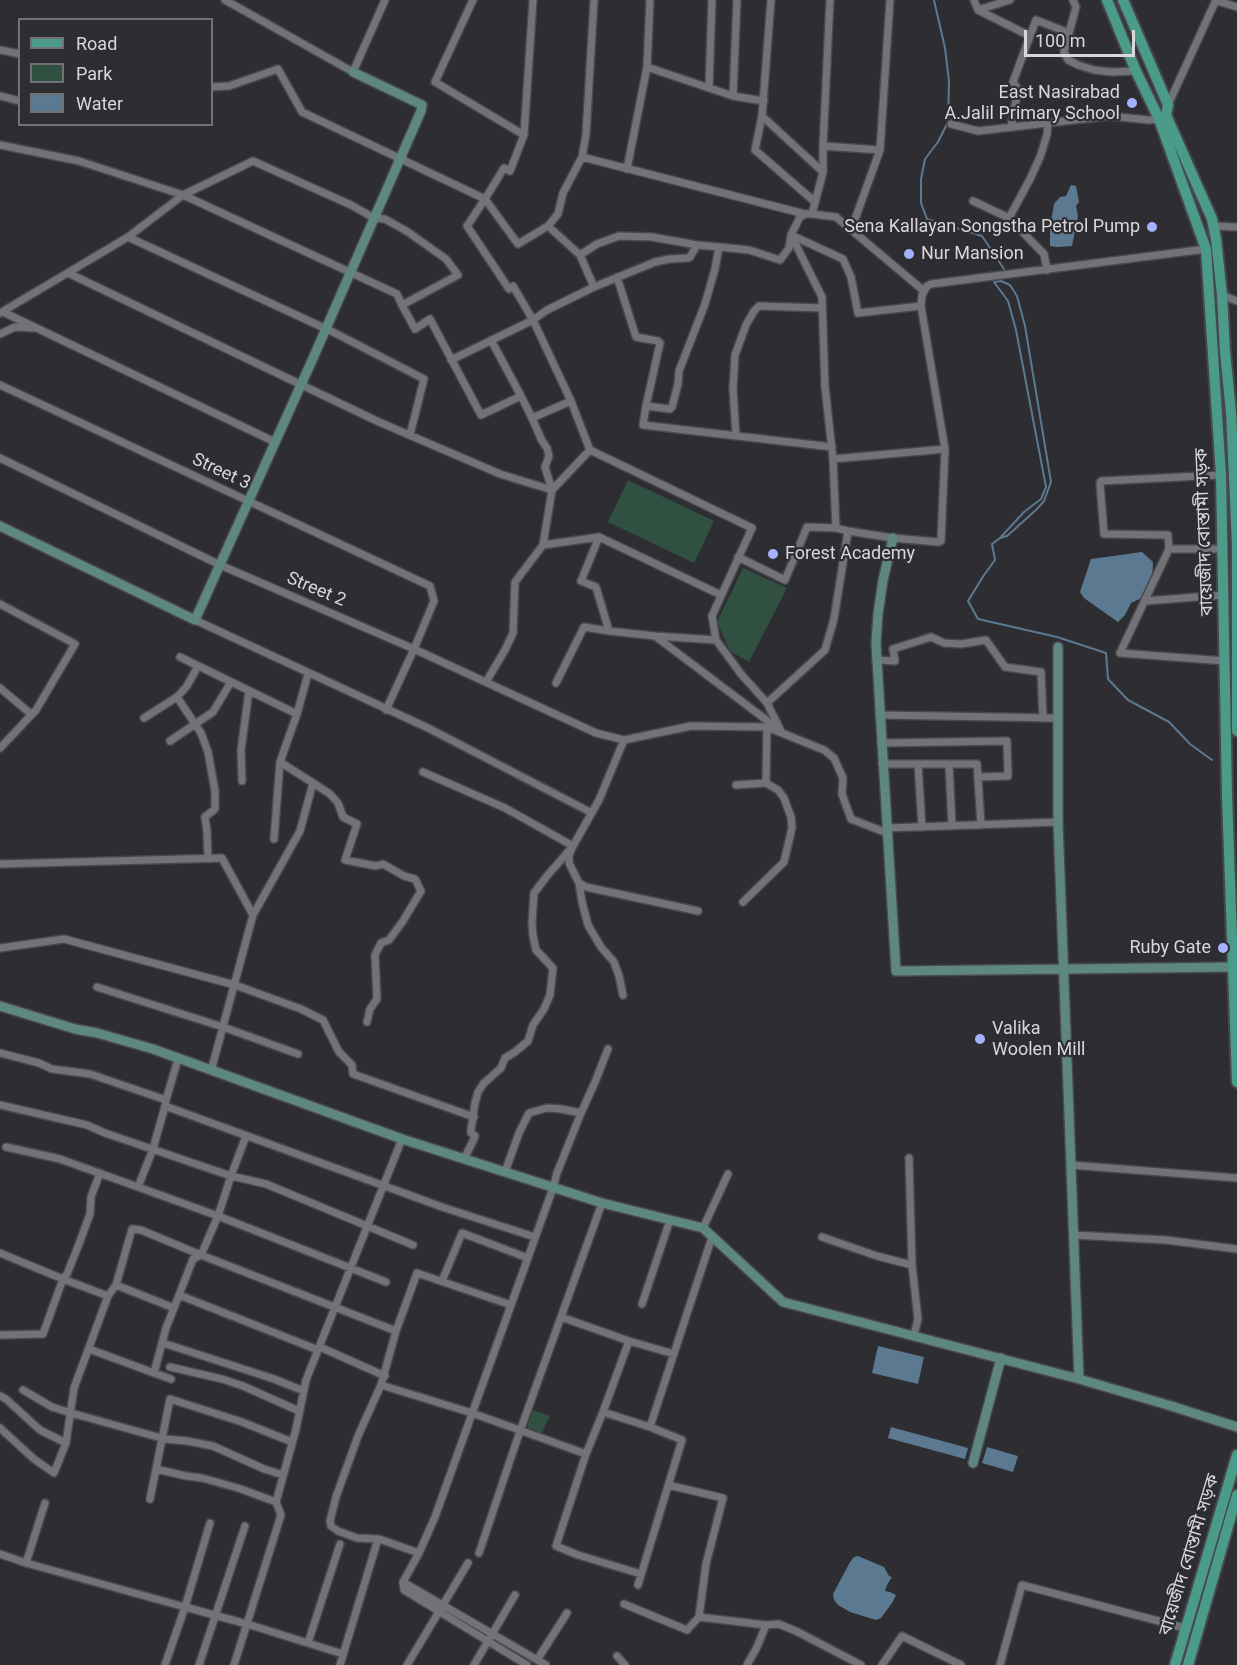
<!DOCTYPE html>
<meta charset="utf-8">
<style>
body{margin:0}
#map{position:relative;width:1237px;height:1665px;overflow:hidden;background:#2d2d32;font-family:Roboto,sans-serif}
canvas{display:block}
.legend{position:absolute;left:18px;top:18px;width:195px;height:108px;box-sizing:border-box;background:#2d2d32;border:2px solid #717176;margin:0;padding:8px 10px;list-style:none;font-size:18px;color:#d8d8db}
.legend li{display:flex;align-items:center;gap:12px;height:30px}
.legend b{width:30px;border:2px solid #717176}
.scale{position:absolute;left:1024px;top:30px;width:111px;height:27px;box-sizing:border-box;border:3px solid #d8d8db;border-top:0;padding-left:8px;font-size:18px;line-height:21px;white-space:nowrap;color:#d8d8db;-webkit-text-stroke:4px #2d2d32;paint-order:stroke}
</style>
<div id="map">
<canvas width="1237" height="1665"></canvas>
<ul class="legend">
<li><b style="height:8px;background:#4a9b8a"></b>Road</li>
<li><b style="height:16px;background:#305142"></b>Park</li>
<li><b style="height:16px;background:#5c7992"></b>Water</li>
</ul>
<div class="scale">100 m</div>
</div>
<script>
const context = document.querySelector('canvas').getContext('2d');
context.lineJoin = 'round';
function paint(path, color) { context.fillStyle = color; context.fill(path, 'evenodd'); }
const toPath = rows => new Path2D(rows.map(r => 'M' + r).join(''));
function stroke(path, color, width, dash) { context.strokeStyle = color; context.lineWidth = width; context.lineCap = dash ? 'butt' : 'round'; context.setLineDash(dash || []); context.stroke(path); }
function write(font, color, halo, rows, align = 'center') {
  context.font = font + ' Roboto,"Noto Sans Bengali",sans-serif'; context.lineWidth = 4.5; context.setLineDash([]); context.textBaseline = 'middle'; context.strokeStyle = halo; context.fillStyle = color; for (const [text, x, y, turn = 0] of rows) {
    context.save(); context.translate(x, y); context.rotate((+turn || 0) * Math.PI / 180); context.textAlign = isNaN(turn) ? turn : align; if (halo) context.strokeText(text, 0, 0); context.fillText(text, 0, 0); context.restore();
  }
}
paint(toPath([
 [628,480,714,521,694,563,608,522],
 [743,568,787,588,749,662,730,651,717,622],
 [533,1410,550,1416,542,1433,527,1427]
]), '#305142');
paint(toPath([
 [1071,185,1076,186,1079,202,1076,206,1078,216,1072,246,1058,247,1050,246,1050,228,1054,204,1060,197,1066,196],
 [1142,552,1153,562,1152,584,1146,596,1131,603,1125,615,1118,622,1084,598,1080,592,1091,559],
 [878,1346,924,1357,918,1384,872,1373],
 [891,1427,968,1448,965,1459,888,1438],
 [987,1447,1018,1456,1013,1472,982,1463],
 [858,1556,884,1567,889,1576,892,1577,887,1585,885,1591,890,1592,896,1595,892,1603,881,1618,876,1620,850,1612,838,1605,834,1600,833,1594,850,1562,854,1557]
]), '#5c7992');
stroke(toPath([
 [934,0,945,48,949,81,948,122,938,142,925,159,921,179,921,203,927,219,982,236,1004,269],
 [1001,281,1010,285,1017,296,1025,326,1051,482,1044,501,1037,509,1007,536,1000,538,1024,512,1041,499,1046,487,1016,330,1008,301,994,282,1001,281],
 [1000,538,992,544,995,560,984,575,968,601,978,619,1057,637,1106,653,1108,679,1128,700,1169,722,1190,744,1212,760]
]), '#5c7992', 2);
const street = toPath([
 [225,0,353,72,385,0],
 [473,0,435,82,524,135],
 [737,0,733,96,764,101],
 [771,0,762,116,823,172,812,214],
 [830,0,823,146,880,150,854,222],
 [974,0,978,10,1030,36,1036,20,1069,33,1064,52,1068,60,1078,65,1094,70,1112,72,1136,71],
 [1217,1,1237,7],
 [978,10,1010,0],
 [1069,33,1076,7,1073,0],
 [0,50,20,54],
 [647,67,709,88,712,0],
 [212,87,229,86,278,69,302,112,485,199,504,168,510,171,524,135,533,0],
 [709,88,733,96],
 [0,96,20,101],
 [1168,105,1216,0],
 [762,116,755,150,815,202],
 [951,124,978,131,1109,116,1149,120,1159,119],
 [1011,127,1018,89,1013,82,1030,36],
 [0,145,79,161,183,195,397,294,402,305],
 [823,146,823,172],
 [880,150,890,0],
 [582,157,805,214],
 [627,169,647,67,650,0],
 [973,201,1009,218],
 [548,226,580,255,597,244,619,236,652,237,697,245],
 [1213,226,1237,227],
 [791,235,822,297,825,387,833,459,945,449,921,306,922,295,927,286,931,284,1206,249],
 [791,235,843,259,851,277,858,313,921,306],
 [128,237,335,333,424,379,410,435],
 [580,255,594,287],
 [1047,270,1044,254,1009,218,1030,179,1040,157,1047,135,1048,123],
 [68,273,379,422,500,474,552,490,545,467,549,456,547,448,542,441,532,418,571,401],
 [617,277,636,337,658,341,660,343,646,406],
 [1222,295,1237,301],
 [3,312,275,442],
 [0,313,128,237,183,195,253,161,351,205,374,218,385,219,408,232,446,259,458,275,402,305,415,329,430,319,481,415,521,396,532,418],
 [0,334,15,327,34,328],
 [491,340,521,396],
 [451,360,533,320,513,286,509,289,467,226,485,199,518,244,548,226,558,214,563,193,582,157,586,135,594,0],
 [0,385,430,586,434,601,414,649,386,710],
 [736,436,733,389,735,355,746,325,754,311,759,306,822,308],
 [832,447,643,425,646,406,670,409,672,407,678,384,679,371,705,304,715,269,719,247,749,250,780,260,789,248,791,235,800,217,805,214,812,214,836,217,924,291],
 [0,458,220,565,414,649,596,733,624,740],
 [833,459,836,528,848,531],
 [1221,475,1101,481,1100,483,1104,534,1168,535,1169,549,1223,549],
 [543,545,599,537],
 [1169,549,1120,653,1225,661],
 [738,557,785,580,807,527,836,528],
 [1145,601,1223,595],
 [0,604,75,644,36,710,0,748],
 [195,620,428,728,592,813],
 [609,631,655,636,716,640],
 [655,636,781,731,767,703,741,674,716,640,712,616,752,528,590,450,571,401,533,320,547,310,594,287,655,262,669,259,688,258,690,257,697,245,719,247],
 [180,657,297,714],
 [876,660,895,661,893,649,931,637,944,643,961,644,986,640,1005,667,1041,672,1043,718],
 [486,682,505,650,513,633,515,582,543,545,552,490,590,450],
 [556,683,584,627,609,631,596,587,581,581,599,537,721,595],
 [0,688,31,714],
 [177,697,187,686,198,666],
 [767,703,825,650,834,619,848,531,893,538,938,542,941,541,945,449],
 [879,715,1058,718],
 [144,718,177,697,201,733,208,752,215,791,215,809,205,817,207,831,208,859],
 [170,741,213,712,231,682],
 [881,743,1007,741,1008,776,978,777],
 [882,764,977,764,981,825],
 [918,764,922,827],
 [949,764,952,826],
 [423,772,505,808,573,846,547,876,534,893,532,923,533,936,536,950,553,968,550,995,544,1009,533,1025,528,1041,515,1052,505,1058,501,1068,484,1083,478,1092,475,1103,471,1130,471,1133,475,1136,474,1139,464,1159],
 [242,781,241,750,249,691],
 [313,783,330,794,338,803,343,817,357,824,345,860,376,866,383,864,404,876,415,879,421,891,403,921,389,940,381,943,375,955,377,999,370,1009,367,1022],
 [766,783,767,727],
 [736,785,766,783,778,790,784,798,791,817,792,828,784,862,743,902],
 [887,828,1058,822],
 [274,839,280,762],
 [0,864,222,858,253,915],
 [579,883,582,902,588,925,601,947,614,962,619,976,623,995],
 [698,911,586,887,579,883,569,863,569,855,573,846,599,800,624,740,691,726,767,727,824,750,834,758,843,778,842,794,851,819,887,833],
 [0,948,64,939,235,985,301,1009,323,1020,339,1052,352,1065,353,1074,474,1117],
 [97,987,223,1027,298,1054],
 [0,1053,39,1063,52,1069,90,1074,166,1100,165,1106],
 [211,1071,253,915,300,831,313,783,280,762,297,714,308,674],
 [166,1100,178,1059],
 [0,1105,87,1125,105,1133,231,1176,246,1136],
 [6,1147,60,1159,138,1187,153,1149,165,1106,445,1208,535,1237],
 [909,1158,912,1265,918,1319,914,1335],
 [1071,1165,1237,1178],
 [505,1172,519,1133,529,1113,547,1108,561,1109,581,1113,595,1082,608,1049],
 [138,1187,218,1216,386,1282],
 [602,1203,561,1317,629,1341],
 [703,1228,728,1174],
 [1073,1235,1166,1240,1237,1249],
 [822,1237,877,1256,912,1265],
 [0,1253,63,1279,67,1274,79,1244,90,1214,91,1197,100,1173],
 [442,1281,462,1233,528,1258],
 [116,1285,174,1308,193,1259,201,1255,218,1216,231,1176,266,1184,413,1245],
 [179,1295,318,1350],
 [642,1304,670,1220],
 [396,1331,381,1385,472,1413,586,1454,603,1412,629,1341,674,1354],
 [0,1335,43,1334,63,1279,108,1296],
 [163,1343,274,1379,304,1391],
 [320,1347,385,1376],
 [89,1349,154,1373],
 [170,1367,222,1379,243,1386,299,1411],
 [171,1379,154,1373,166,1328,174,1308],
 [381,1385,358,1436,336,1497,330,1521,331,1526,338,1531,357,1538,379,1539,419,1553],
 [23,1390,52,1407,71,1413,165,1439,187,1441,213,1446,264,1469,283,1475],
 [0,1396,6,1399,40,1430,66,1443],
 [603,1412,650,1427],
 [0,1428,34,1459,54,1473,66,1443,74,1388,108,1296,116,1285,132,1229,141,1230,201,1255,396,1331,417,1273,511,1305],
 [586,1454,556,1546,578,1555,641,1574],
 [156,1469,186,1476,202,1478,238,1488,276,1502,296,1429,306,1380,402,1139],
 [668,1485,723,1498,706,1564,699,1617],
 [150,1499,170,1399,242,1422,292,1442],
 [479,1553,520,1431,561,1317],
 [0,1554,26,1563,185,1607,210,1523],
 [26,1563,45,1503],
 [403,1582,546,1665],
 [638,1585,682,1440,650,1427,712,1237],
 [624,1604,687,1630,699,1617,766,1625,757,1647,747,1665],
 [766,1625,779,1624,798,1632,861,1665],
 [308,1643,340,1544],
 [617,1656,625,1665],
 [537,1660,567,1613],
 [165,1665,185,1607,247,1624,343,1654],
 [199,1665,245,1526],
 [234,1665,281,1515,276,1502],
 [340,1665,378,1539],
 [407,1665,468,1563],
 [474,1665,515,1595],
 [527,1665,404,1590,403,1582,419,1553,435,1517,553,1188,557,1173,581,1113],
 [882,1665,902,1636,961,1665],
 [1000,1665,1022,1585,1185,1628]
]);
const secondary = toPath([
 [0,526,195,620,314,356,421,111,422,105,353,72],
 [893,538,883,580,878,614,876,643,896,971,1237,967],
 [1058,647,1058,822,1079,1379],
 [0,1006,75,1029,97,1033,153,1049,402,1139,602,1203,703,1228,783,1302,1079,1379,1168,1405,1237,1427],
 [973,1463,1001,1358]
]);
const primary = toPath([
 [1107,0,1136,71,1159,119,1206,249,1221,475,1227,795,1237,1082],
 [1123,0,1168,105,1166,115,1212,219,1216,239,1222,295,1225,352,1231,412,1237,545,1237,731],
 [1175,1665,1237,1455],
 [1188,1665,1237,1495]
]);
stroke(street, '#48484c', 10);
stroke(secondary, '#48484c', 12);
stroke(primary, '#48484c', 14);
stroke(street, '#727279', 7);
stroke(secondary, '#5e8782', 9);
stroke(primary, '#4a9b8a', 10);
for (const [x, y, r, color] of [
 [1132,103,6,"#a5b1fc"],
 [1152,227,6,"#a5b1fc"],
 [909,254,6,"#a5b1fc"],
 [773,554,6,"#a5b1fc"],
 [1223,948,6,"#a5b1fc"],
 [980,1039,6,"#a5b1fc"]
]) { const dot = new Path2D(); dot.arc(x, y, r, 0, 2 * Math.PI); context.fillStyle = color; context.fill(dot); stroke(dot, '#2d2d32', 2); }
write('18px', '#d8d8db', '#2d2d32', [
 ["East Nasirabad",1120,93],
 ["A.Jalil Primary School",1120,114],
 ["Sena Kallayan Songstha Petrol Pump",1140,227],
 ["Nur Mansion",921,254,"left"],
 ["Forest Academy",785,554,"left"],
 ["Ruby Gate",1211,948],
 ["Valika",992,1029,"left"],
 ["Woolen Mill",992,1050,"left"]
], 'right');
write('18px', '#d8d8db', '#2d2d32', [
 ["Street 3",221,472,25],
 ["বায়েজীদ বোস্তামী সড়ক",1205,532,-92],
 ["Street 2",316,590,23],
 ["বায়েজীদ বোস্তামী সড়ক",1190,1555,-73]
]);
</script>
